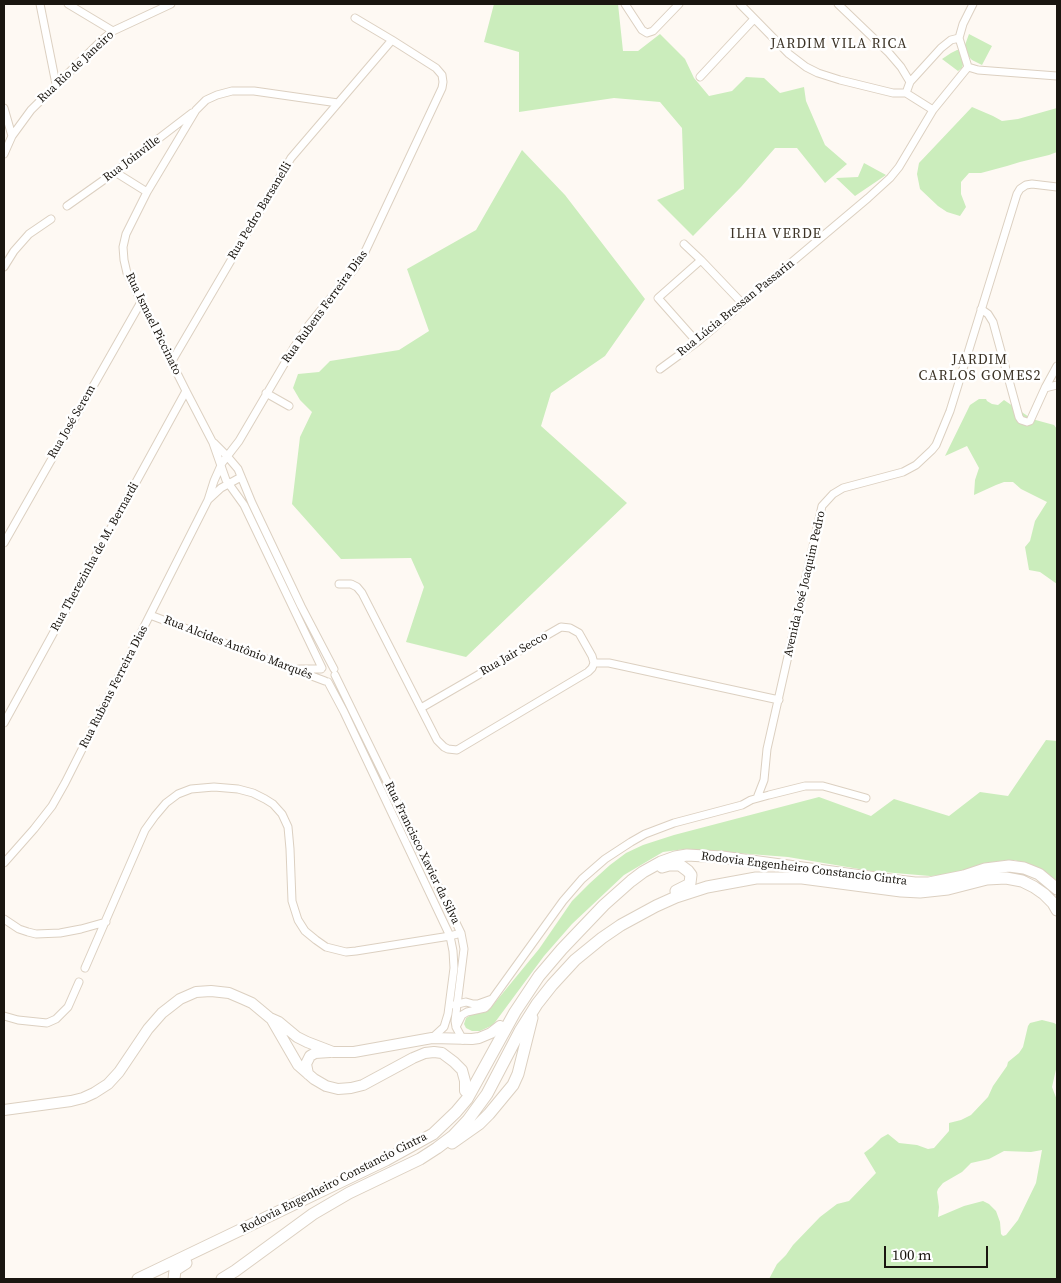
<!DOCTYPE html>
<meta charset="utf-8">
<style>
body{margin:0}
#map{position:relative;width:1061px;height:1283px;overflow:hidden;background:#fef9f3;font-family:"Source Serif 4",serif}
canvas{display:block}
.frame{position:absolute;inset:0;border:5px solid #1a1610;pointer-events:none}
.scale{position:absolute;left:884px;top:1246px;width:104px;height:22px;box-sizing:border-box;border:2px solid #1a1610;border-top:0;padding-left:6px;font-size:15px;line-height:18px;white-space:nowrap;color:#1a1610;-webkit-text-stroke:4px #fff;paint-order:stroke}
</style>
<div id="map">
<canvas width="1061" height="1283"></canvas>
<div class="frame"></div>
<div class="scale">100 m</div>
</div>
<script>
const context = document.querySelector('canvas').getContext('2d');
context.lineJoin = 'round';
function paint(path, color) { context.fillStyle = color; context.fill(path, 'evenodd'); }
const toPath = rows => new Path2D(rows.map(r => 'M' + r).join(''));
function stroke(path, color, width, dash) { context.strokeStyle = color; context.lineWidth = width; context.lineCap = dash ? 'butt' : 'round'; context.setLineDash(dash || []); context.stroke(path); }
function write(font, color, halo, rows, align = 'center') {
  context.font = font + ' "Source Serif 4",serif'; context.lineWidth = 5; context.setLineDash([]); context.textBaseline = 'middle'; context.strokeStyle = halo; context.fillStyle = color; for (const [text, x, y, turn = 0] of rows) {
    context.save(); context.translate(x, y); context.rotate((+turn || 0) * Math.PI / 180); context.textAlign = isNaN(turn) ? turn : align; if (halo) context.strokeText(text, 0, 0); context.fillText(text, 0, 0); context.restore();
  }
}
paint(toPath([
 [494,4,618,4,623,51,638,51,660,34,685,59,694,78,709,96,732,91,746,77,764,78,780,93,804,87,806,101,825,145,847,164,825,183,797,148,775,148,741,187,693,236,657,200,684,189,682,128,660,102,614,98,519,112,519,52,484,42],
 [969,34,992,46,982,65,972,60,969,57,965,45],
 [957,50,960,50,965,58,962,68,958,71,942,59,951,53],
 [972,107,993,116,1002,121,1018,119,1057,108,1057,152,1049,155,1020,162,1007,166,981,173,969,173,961,182,961,194,966,207,960,216,947,212,938,206,920,189,917,174,919,163],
 [522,150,565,195,645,299,605,356,551,393,541,426,627,503,466,657,406,642,424,587,411,558,341,559,292,504,300,437,312,412,300,400,293,388,298,374,319,372,330,361,399,350,429,331,407,269,476,230],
 [864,163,886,175,855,196,836,178,858,177],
 [979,399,986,399,987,401,992,404,998,405,1004,400,1032,419,1054,425,1057,429,1057,584,1040,572,1029,570,1025,547,1030,541,1035,521,1047,502,1021,489,1013,482,1004,482,996,485,974,495,975,480,979,468,967,446,945,456,970,405],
 [1046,740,1057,741,1057,883,1037,869,1015,860,999,861,949,875,930,876,871,871,788,857,685,849,663,852,624,875,572,924,544,956,493,1025,480,1031,472,1031,466,1028,464,1024,466,1018,471,1015,484,1011,493,1005,539,949,572,901,590,883,610,865,626,853,643,845,674,835,819,797,871,816,894,799,949,816,980,792,1008,796],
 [1042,1020,1054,1023,1057,1025,1057,1065,1052,1087,1057,1100,1057,1279,769,1279,777,1264,786,1255,793,1245,820,1217,837,1204,849,1201,876,1173,864,1153,872,1147,881,1138,888,1134,899,1143,917,1145,928,1149,934,1148,949,1131,949,1123,961,1120,971,1115,988,1097,993,1086,1007,1066,1008,1062,1019,1053,1023,1047,1028,1026,1030,1023],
 [1042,1150,1036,1183,1018,1220,1006,1235,1003,1236,1001,1234,1000,1222,996,1211,989,1204,983,1201,964,1206,938,1217,939,1207,937,1192,938,1189,943,1183,962,1172,971,1163,989,1159,1004,1151,1031,1152]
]), '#cbedbc');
const minor = toPath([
 [40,4,56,84],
 [68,4,113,31],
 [625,4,642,30,647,33,653,31,679,4],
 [740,4,789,54,806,67,818,73,840,80,893,93,906,93,933,110],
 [838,4,889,53,901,67,910,82],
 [355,18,392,40],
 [968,67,978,70,1057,76],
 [968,67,959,38,963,24,973,4],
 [700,77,754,19],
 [906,93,910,82,941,48,951,40,959,38],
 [4,108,12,136],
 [4,154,12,136,31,110,103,39,113,31,171,4],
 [115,172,147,192],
 [67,206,115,172,192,113],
 [684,244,701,260,743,304],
 [4,267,14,251,29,234,51,219],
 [981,309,988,314,993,322,1019,417,1021,420,1027,422,1030,421,1045,388,1057,366],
 [697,342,658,298,701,260],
 [660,369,697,342,868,198,890,178,899,167,933,110,968,67],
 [1045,388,1057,385],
 [266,393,289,406],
 [214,443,227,456,238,469,252,503,301,606,334,669],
 [208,500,221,488,241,477],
 [4,543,141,302],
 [339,584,351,584,357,587,362,593,437,740,444,747,448,749,457,750,588,672,592,668,594,663],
 [150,615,325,681],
 [594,663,609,663,779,700],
 [322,668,244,505,226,480,213,443,186,391,127,273,124,260,123,247,126,234,147,192,196,110,206,100,217,95,232,91,254,91,338,103],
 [299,669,321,669],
 [335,675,461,933,464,949,455,1021,456,1027,463,1040],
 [328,682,344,712,450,936,453,951,454,968,448,1014,444,1027,432,1038],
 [421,708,561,627,570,628,579,633,592,656,594,663],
 [4,723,186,391],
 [757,798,764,780,767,749,822,506,833,494,843,488,903,472,916,465,932,450,936,445,950,411,1017,194,1020,189,1026,185,1032,184,1057,187],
 [4,863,34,829,52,806,65,783,208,500,214,481,222,463,239,441,293,349,308,326,355,268,364,254,442,88,443,82,442,75,436,68,392,40,291,158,172,361],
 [4,919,19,929,28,932,36,934,60,933,81,929,106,922],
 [85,968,145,830,155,816,166,803,178,794,191,789,214,787,238,789,253,793,265,799,273,804,282,814,288,827,290,849,292,901,298,920,305,931,316,940,326,947,346,952,356,951,450,936,461,933],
 [454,1005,466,1002,473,1004,478,1004,492,999],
 [4,1016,18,1020,47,1023,56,1019,68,1007,79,982],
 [456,1027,462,1015,467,1012,485,1008,488,1005,563,901,582,879,605,859,631,842,645,834,674,823,742,805,751,800,769,795,805,786,823,786,866,798]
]);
const secondary = toPath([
 [272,1020,298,1065,314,1079,326,1086,338,1089,351,1088,363,1085,413,1058,425,1053,434,1052,442,1053,454,1062,462,1070,465,1081,465,1091],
 [308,1074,306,1064,310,1056,315,1053,330,1052],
 [4,1110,71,1101,83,1098,94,1093,108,1084,119,1072,148,1029,162,1013,180,999,196,992,211,991,229,993,243,999,252,1003,270,1018,279,1022,297,1037,307,1042,333,1052,354,1052,432,1038,472,1039,479,1038,491,1033,500,1026]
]);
const primary = toPath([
 [662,867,669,865,680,865,688,871,691,875,690,883,688,885,676,891],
 [452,1143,479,1124,489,1114,513,1085,518,1074,532,1018],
 [138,1279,386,1160,433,1134,456,1112,467,1099,515,1012,539,976,562,949,604,905,631,881,643,872,661,862,675,857,687,855,722,857,898,881,915,883,929,883,964,876,985,869,1009,866,1024,868,1039,874,1057,889],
 [174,1279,175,1270,186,1263],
 [222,1279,235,1271,313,1214,349,1193,420,1159,437,1148,453,1136,468,1120,487,1094,520,1031,537,1004,552,985,575,960,602,938,621,925,656,906,676,897,707,887,756,878,802,878,901,891,920,892,948,889,987,879,1006,878,1022,881,1034,887,1044,894,1053,903,1057,910]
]);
stroke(minor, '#dcd0c1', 9);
stroke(secondary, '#dcd0c1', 12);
stroke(primary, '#dcd0c1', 13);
stroke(minor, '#fff', 7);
stroke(secondary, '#fff', 10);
stroke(primary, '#fff', 11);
write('12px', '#1a1610', '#fff', [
 ["Rua Rio de Janeiro",76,67,-43],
 ["Rua Joinville",132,159,-37],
 ["Rua Pedro Barsanelli",260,211,-59],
 ["Rua Rubens Ferreira Dias",325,307,-54],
 ["Rua Lúcia Bressan Passarin",736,308,-39],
 ["Rua Ismael Piccinato",153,324,64],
 ["Rua José Serem",72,422,-60],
 ["Rua Therezinha de M. Bernardi",95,557,-61],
 ["Avenida José Joaquim Pedro",805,584,-77],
 ["Rua Alcides Antônio Marquês",238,648,21],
 ["Rua Jair Secco",514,654,-30],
 ["Rua Rubens Ferreira Dias",114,687,-63],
 ["Rua Francisco Xavier da Silva",422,853,64],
 ["Rodovia Engenheiro Constancio Cintra",804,869,7],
 ["Rodovia Engenheiro Constancio Cintra",334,1183,-27]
]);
context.letterSpacing = '1px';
write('14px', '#3b3225', '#fff', [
 ["JARDIM VILA RICA",839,44],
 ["ILHA VERDE",776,234],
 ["JARDIM",980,360],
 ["CARLOS GOMES2",980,376]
]);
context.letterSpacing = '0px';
</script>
